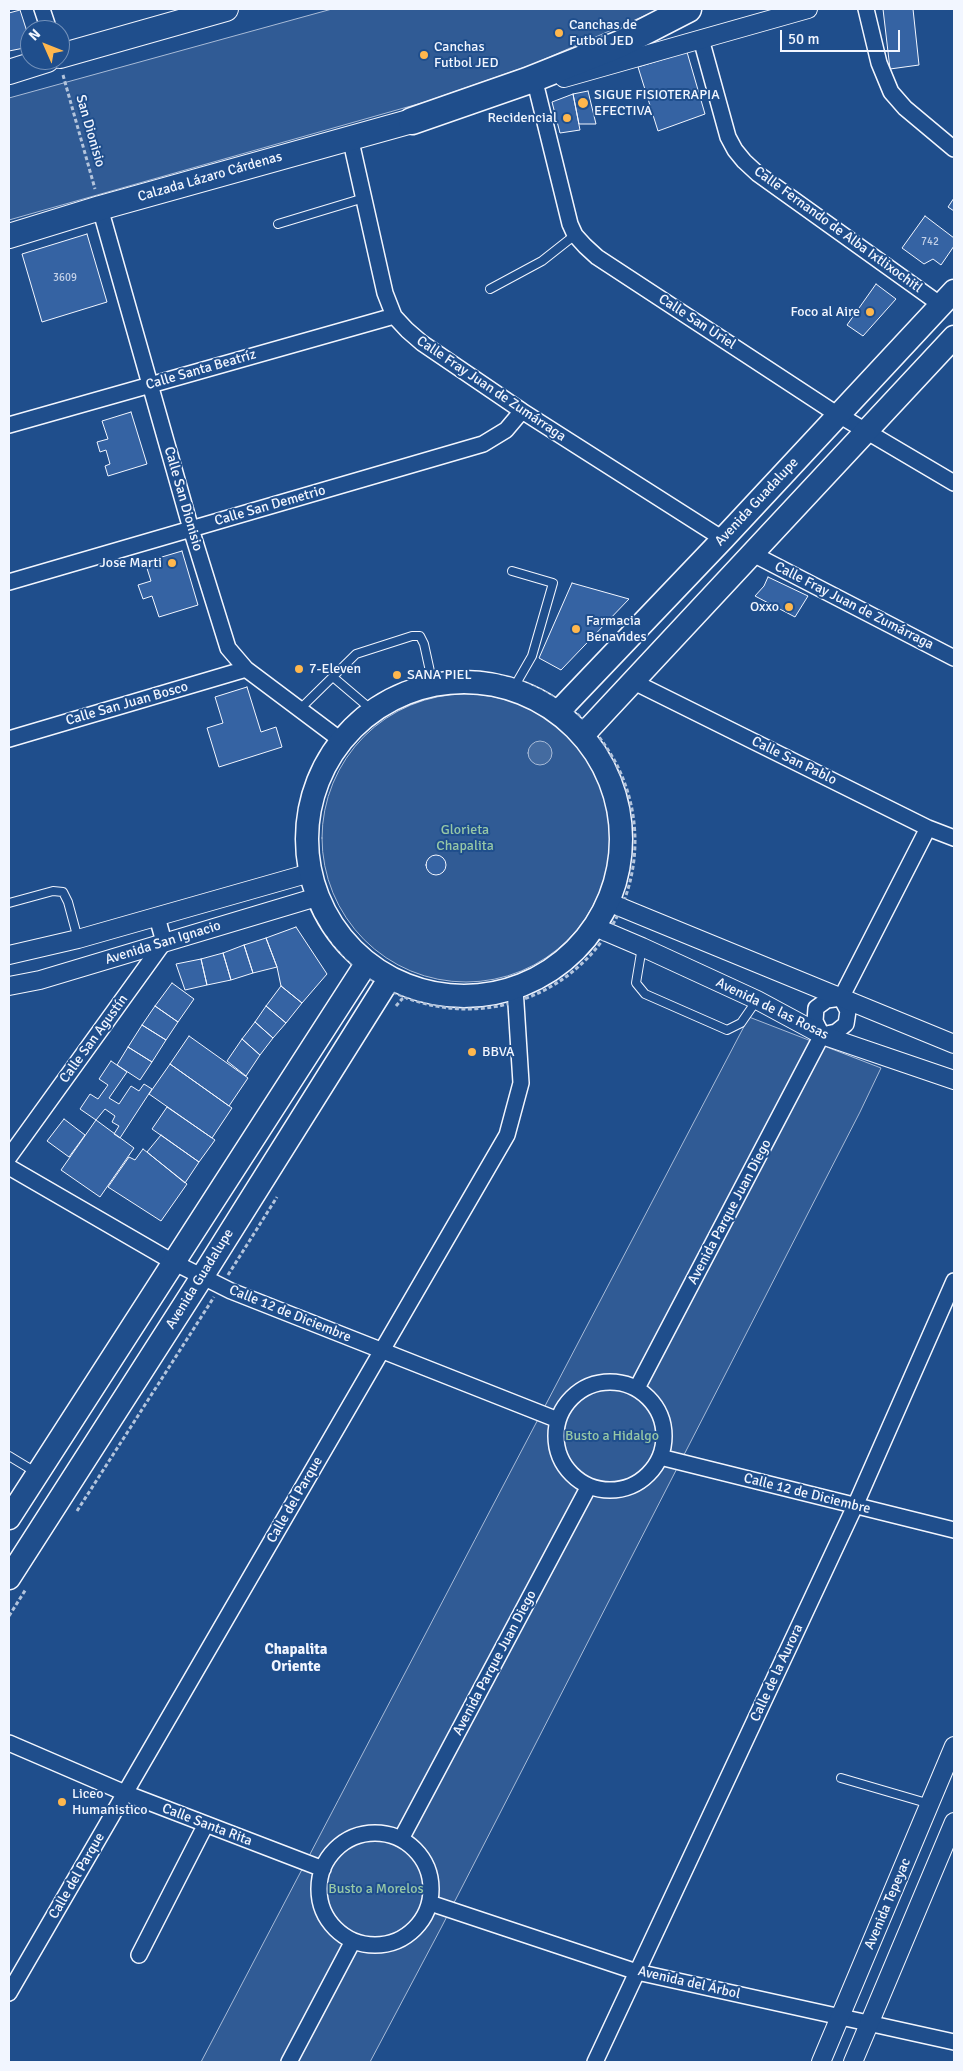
<!DOCTYPE html>
<meta charset="utf-8">
<style>
body{margin:0}
#map{position:relative;width:963px;height:2071px;overflow:hidden;background:#1f4e8c;font-family:Signika,sans-serif}
canvas{display:block}
.frame{position:absolute;inset:0;border:10px solid #f2f6ff;pointer-events:none}
.north{position:absolute;left:20px;top:20px;width:50px;height:50px;box-sizing:border-box;background:#1f4e8c;border:1px solid #7391ba;border-radius:50%;rotate:314deg;font-size:14px;font-weight:700;line-height:20px;text-align:center;color:#f2f6ff}
.north::after{content:'';display:block;margin:auto;width:18px;height:22px;background:#ffb74d;clip-path:polygon(50% 0,100% 100%,50% 72%,0 100%)}
.scale{position:absolute;left:780px;top:30px;width:120px;height:22px;box-sizing:border-box;border:2px solid #f2f6ff;border-top:0;padding-left:6px;font-size:15px;line-height:18px;white-space:nowrap;color:#f2f6ff;-webkit-text-stroke:4px #1f4e8c;paint-order:stroke}
</style>
<div id="map">
<canvas width="963" height="2071"></canvas>
<div class="frame"></div>
<div class="north">N</div>
<div class="scale">50 m</div>
</div>
<script>
const context = document.querySelector('canvas').getContext('2d');
context.lineJoin = 'round';
function paint(path, color) { context.fillStyle = color; context.fill(path, 'evenodd'); }
const toPath = rows => new Path2D(rows.map(r => 'M' + r).join(''));
function stroke(path, color, width, dash) { context.strokeStyle = color; context.lineWidth = width; context.lineCap = dash ? 'butt' : 'round'; context.setLineDash(dash || []); context.stroke(path); }
function write(font, color, halo, rows, align = 'center') {
  context.font = font + ' Signika,sans-serif'; context.lineWidth = 4; context.setLineDash([]); context.textBaseline = 'middle'; context.strokeStyle = halo; context.fillStyle = color; for (const [text, x, y, turn = 0] of rows) {
    context.save(); context.translate(x, y); context.rotate((+turn || 0) * Math.PI / 180); context.textAlign = isNaN(turn) ? turn : align; if (halo) context.strokeText(text, 0, 0); context.fillText(text, 0, 0); context.restore();
  }
}
const built = toPath([
 [332,9,660,9,531,65,425,102,9,220,9,98,332,9],
 '322 838a144 144 0 1 1 288 0a144 144 0 1 1-288 0Z',
 [749,1017,881,1068,860,1112,441,1928,370,2062,201,2062,749,1017]
]);
paint(built, '#305b95');
stroke(built, '#a8bbd7', 1);
const water = toPath([
 '528 753a12 12 0 1 1 24 0a12 12 0 1 1-24 0Z'
]);
paint(water, '#446ba0');
stroke(water, '#a8bbd7', 1);
const building = toPath([
 [883,9,913,9,919,65,890,69,883,9],
 [20,10,30,41,24,48,9,51,9,13,20,10],
 [687,52,705,114,658,131,638,67,687,52],
 [588,91,596,124,579,124,573,94,588,91],
 [573,94,580,130,560,133,552,102,573,94],
 [954,198,954,211,948,207,954,198],
 [925,216,954,238,954,246,941,265,933,259,924,264,902,248,925,216],
 [87,234,107,302,42,322,22,254,87,234],
 [876,284,896,299,863,336,847,325,876,284],
 [131,412,147,464,108,476,105,466,110,464,106,450,100,452,97,442,108,439,102,421,131,412],
 [182,551,198,605,159,617,152,596,143,599,138,585,151,581,145,562,182,551],
 [768,577,808,596,795,617,755,596,764,586,768,577],
 [572,583,629,599,561,670,539,658,572,583],
 [247,687,261,732,276,727,282,747,219,767,207,728,223,723,215,697,247,687],
 '426 865a10 10 0 1 1 20 0a10 10 0 1 1-20 0Z',
 [296,927,327,974,302,1003,281,986,277,967,266,938,296,927],
 [266,938,277,967,253,973,244,945,266,938],
 [244,945,253,973,231,980,223,953,244,945],
 [223,953,231,980,207,985,201,959,223,953],
 [201,959,207,985,185,990,176,964,201,959],
 [172,983,194,999,178,1022,155,1006,172,983],
 [281,986,302,1003,286,1023,266,1006,281,986],
 [155,1006,178,1022,166,1040,142,1025,155,1006],
 [266,1006,286,1023,273,1038,255,1022,266,1006],
 [255,1022,273,1038,260,1055,242,1039,255,1022],
 [142,1025,166,1040,152,1062,128,1047,142,1025],
 [189,1036,248,1078,229,1106,170,1064,189,1036],
 [242,1039,260,1055,246,1076,227,1061,242,1039],
 [128,1047,152,1062,140,1080,117,1065,128,1047],
 [111,1061,127,1072,109,1098,119,1104,131,1086,139,1091,144,1084,152,1089,120,1138,114,1134,119,1126,112,1122,115,1116,105,1109,96,1120,80,1109,90,1094,98,1099,108,1085,99,1079,111,1061],
 [170,1064,232,1108,212,1138,149,1094,170,1064],
 [167,1107,215,1140,199,1162,152,1129,167,1107],
 [64,1119,85,1135,69,1157,47,1141,64,1119],
 [96,1120,134,1148,100,1197,61,1170,96,1120],
 [161,1135,199,1162,185,1183,147,1152,161,1135],
 [143,1149,187,1184,161,1221,108,1187,129,1157,135,1160,143,1149]
]);
paint(building, '#3563a3');
stroke(building, '#f2f6ff', 1);
const service = toPath([
 [278,224,364,198],
 [490,289,542,261,575,235],
 [512,571,553,583,532,656,513,689],
 [333,677,373,711],
 [300,709,356,654,412,636,420,636,424,644,433,685],
 [9,903,53,891,63,892,68,902,78,939],
 [642,947,636,983,645,994,727,1030,741,1023,757,1000],
 [9,1456,37,1473],
 [841,1778,930,1804]
]);
const minor = toPath([
 [42,9,49,30],
 [866,9,879,63,891,92,905,108,954,149],
 [701,39,728,137,735,150,744,161,758,174,941,305],
 [536,86,570,224,575,235,585,246,597,257,832,411,954,483],
 [350,137,385,293,394,316,407,330,422,343,522,411,723,539],
 [100,208,191,529,228,648,246,669,342,741],
 [9,425,394,316],
 [753,554,954,658],
 [9,582,483,444,506,430,522,411],
 [634,682,928,828,954,838],
 [9,739,246,669],
 [822,1035,815,1021,816,1008,827,1000,841,998],
 [9,1157,164,942,157,917],
 [9,1167,173,1262,231,1291,558,1420],
 '556 1436a54 54 0 1 1 108 0a54 54 0 1 1-108 0Z',
 [637,1388,822,1035,836,1032,846,1024,848,1011,841,998,928,828],
 [660,1457,954,1530],
 [9,1743,125,1793,323,1869],
 '319 1889a56 56 0 1 1 112 0a56 56 0 1 1-112 0Z',
 [401,1839,589,1486],
 [430,1903,637,1972,954,2042],
 [139,1955,206,1824],
 [9,1993,507,1135,521,1083,515,988],
 [289,2062,353,1941],
 [595,2062,855,1506,954,1281]
]);
const tertiary = toPath([
 [564,78,808,9],
 [608,902,954,1044],
 [595,927,642,947,757,1000,822,1035,954,1080],
 [9,955,78,939,310,873],
 [9,986,40,980,317,897],
 [821,2062,954,1746],
 [853,2062,954,1822]
]);
const primary = toPath([
 '307 839a157 157 0 1 1 314 0a157 157 0 1 1-314 0Z',
 [558,712,723,539,954,291],
 [583,735,954,337],
 [9,1518,366,964],
 [9,1578,202,1277,389,979]
]);
const trunk = toPath([
 [60,56,226,9],
 [9,72,47,60],
 [9,236,100,208,412,121]
]);
const motorway = toPath([
 [412,121,527,81,620,44,688,9]
]);
stroke(service, '#f2f6ff', 10);
stroke(minor, '#f2f6ff', 18);
stroke(tertiary, '#f2f6ff', 20);
stroke(primary, '#f2f6ff', 25);
stroke(trunk, '#f2f6ff', 26);
stroke(motorway, '#f2f6ff', 29);
stroke(toPath([
 [63,75,95,189],
 '299 841a168 168 0 1 1 336 0a168 168 0 1 1-336 0Z',
 [396,1006,402,999,407,998],
 [228,1275,277,1197],
 [77,1511,214,1297],
 [9,1616,26,1589]
]), '#b3c4dc', 3, [4, 2.5]);
stroke(service, '#1f4e8c', 8);
stroke(minor, '#1f4e8c', 15);
stroke(tertiary, '#1f4e8c', 18);
stroke(primary, '#1f4e8c', 22);
stroke(trunk, '#1f4e8c', 24);
stroke(motorway, '#1f4e8c', 26);
for (const [x, y, r, color] of [
 [559,33,5,"#ffb74d"],
 [424,55,5,"#ffb74d"],
 [583,103,6,"#ffb74d"],
 [567,118,5,"#ffb74d"],
 [870,312,5,"#ffb74d"],
 [172,563,5,"#ffb74d"],
 [789,607,5,"#ffb74d"],
 [576,629,5,"#ffb74d"],
 [299,669,5,"#ffb74d"],
 [397,675,5,"#ffb74d"],
 [472,1052,5,"#ffb74d"],
 [62,1802,5,"#ffb74d"]
]) { const dot = new Path2D(); dot.arc(x, y, r, 0, 2 * Math.PI); context.fillStyle = color; context.fill(dot); stroke(dot, '#1f4e8c', 2); }
write('11px', '#c3d1e8', null, [
 ["742",930,242],
 ["3609",65,278]
]);
write('14px', '#f2f6ff', '#1f4e8c', [
 ["Canchas de",569,25],
 ["Futbol JED",569,41],
 ["Canchas",434,47],
 ["Futbol JED",434,63],
 ["SIGUE FISIOTERAPIA",594,95],
 ["EFECTIVA",594,111],
 ["Recidencial",557,118,"right"],
 ["Foco al Aire",860,312,"right"],
 ["Jose Marti",162,563,"right"],
 ["Oxxo",779,607,"right"],
 ["Farmacia",586,621],
 ["Benavides",586,637],
 ["7-Eleven",309,669],
 ["SANA PIEL",407,675],
 ["BBVA",482,1052],
 ["Liceo",72,1794],
 ["Humanistico",72,1810]
], 'left');
write('14px', '#f2f6ff', '#1f4e8c', [
 ["San Dionisio",90,131,74],
 ["Calzada Lázaro Cárdenas",210,177,-16],
 ["Calle Fernando de Alba Ixtlixochitl",838,230,36],
 ["Calle San Uriel",697,322,33],
 ["Calle Santa Beatríz",201,370,-16],
 ["Calle Fray Juan de Zumárraga",491,389,34],
 ["Calle San Dionisio",183,499,74],
 ["Avenida Guadalupe",757,502,-47],
 ["Calle San Demetrio",270,506,-16],
 ["Calle Fray Juan de Zumárraga",854,606,27],
 ["Calle San Juan Bosco",127,704,-16],
 ["Calle San Pablo",794,761,26],
 ["Avenida San Ignacio",163,943,-17],
 ["Avenida de las Rosas",772,1009,26],
 ["Calle San Agustín",94,1039,-54],
 ["Avenida Parque Juan Diego",730,1212,-62],
 ["Avenida Guadalupe",200,1279,-58],
 ["Calle 12 de Diciembre",290,1314,22],
 ["Calle 12 de Diciembre",807,1494,14],
 ["Calle del Parque",295,1500,-60],
 ["Avenida Parque Juan Diego",495,1663,-62],
 ["Calle de la Aurora",777,1673,-65],
 ["Calle Santa Rita",207,1825,21],
 ["Calle del Parque",77,1876,-60],
 ["Avenida Tepeyac",888,1904,-67],
 ["Avenida del Árbol",689,1983,13]
]);
write('14px', '#97c8a6', '#1f4e8c', [
 ["Glorieta",465,830],
 ["Chapalita",465,846],
 ["Busto a Hidalgo",612,1436],
 ["Busto a Morelos",376,1889]
]);
write('bold 15px', '#f2f6ff', '#1f4e8c', [
 ["Chapalita",296,1650],
 ["Oriente",296,1667]
]);
</script>
